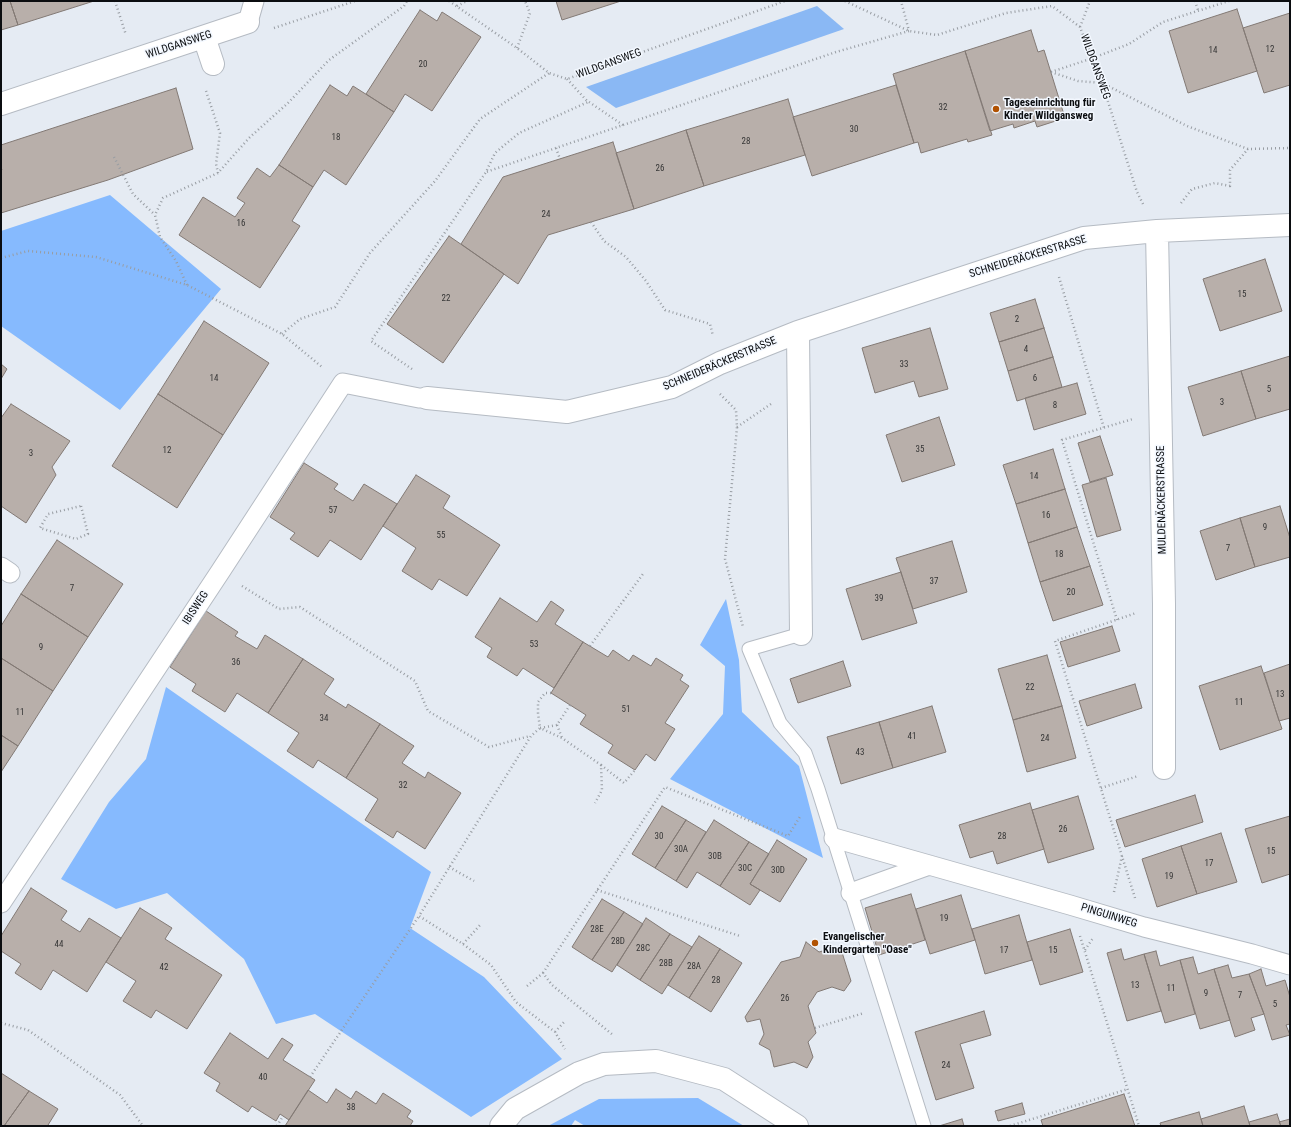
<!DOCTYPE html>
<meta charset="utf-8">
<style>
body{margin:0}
#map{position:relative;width:1291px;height:1127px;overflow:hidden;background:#e5ebf3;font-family:"Roboto Condensed",sans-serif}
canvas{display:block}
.frame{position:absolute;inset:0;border:2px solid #0b0d10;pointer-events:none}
</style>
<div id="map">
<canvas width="1291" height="1127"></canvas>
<div class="frame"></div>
</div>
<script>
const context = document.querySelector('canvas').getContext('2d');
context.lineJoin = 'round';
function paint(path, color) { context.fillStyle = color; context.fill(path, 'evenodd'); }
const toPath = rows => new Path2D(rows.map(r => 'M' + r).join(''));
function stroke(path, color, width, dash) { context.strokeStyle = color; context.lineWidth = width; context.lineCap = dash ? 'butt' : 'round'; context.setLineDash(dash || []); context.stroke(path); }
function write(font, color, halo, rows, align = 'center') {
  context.font = font + ' "Roboto Condensed",sans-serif'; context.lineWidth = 3; context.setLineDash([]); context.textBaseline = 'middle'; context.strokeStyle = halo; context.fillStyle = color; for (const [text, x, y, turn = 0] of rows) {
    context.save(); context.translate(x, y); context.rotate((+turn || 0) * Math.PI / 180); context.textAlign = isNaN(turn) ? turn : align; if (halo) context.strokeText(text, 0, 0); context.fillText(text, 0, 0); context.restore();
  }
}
paint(toPath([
 [110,195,221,289,120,410,1,326,1,231],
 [726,599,739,660,742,712,799,766,823,858,670,779,723,714,725,666,700,645],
 [166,687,431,872,410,928,484,977,562,1059,471,1117,315,1014,276,1024,244,959,167,893,116,909,61,879,109,802,146,759],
 [698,1098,744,1126,585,1126,575,1120,571,1126,548,1126,599,1099]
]), '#86bafe');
paint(toPath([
 [817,6,844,29,616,108,586,87]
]), '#8ab8f4');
const building = toPath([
 [1,1,10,1,18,25,1,30,1,1],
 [10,1,94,1,18,25,10,1],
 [556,1,621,1,562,20,556,1],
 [1237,9,1257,71,1188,93,1169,31,1237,9],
 [420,10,437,21,442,12,481,37,432,111,405,94,394,112,366,94,420,10],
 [1290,13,1290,85,1264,93,1243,28,1290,13],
 [1031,30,1038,52,1044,50,1065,118,1037,127,1035,121,1014,128,1013,124,990,131,965,51,1031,30],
 [965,51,992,135,968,142,967,139,921,153,918,142,914,143,893,74,965,51],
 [330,85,347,96,353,86,394,112,346,185,324,170,313,187,279,165,330,85],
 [896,85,914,143,812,176,793,117,896,85],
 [176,88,193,149,108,180,1,213,1,170,2,170,1,167,1,145,176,88],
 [788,99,805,155,704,186,686,130,788,99],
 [686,130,704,186,634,209,616,153,686,130],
 [613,142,634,209,548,235,518,284,461,244,503,177,613,142],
 [279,165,313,187,292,221,300,226,260,288,179,235,203,197,235,217,245,203,237,198,257,168,270,177,279,165],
 [449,236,504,274,443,363,387,324,449,236],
 [1265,259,1282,311,1220,331,1203,279,1265,259],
 [1035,299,1044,328,999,342,990,313,1035,299],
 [204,321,269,363,223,435,158,394,204,321],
 [930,328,948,389,919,397,914,381,875,393,862,348,930,328],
 [1044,328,1053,357,1008,371,999,342,1044,328],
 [1290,356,1290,409,1256,419,1241,371,1290,356],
 [1053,357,1062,387,1017,401,1008,371,1053,357],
 [1,364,7,369,1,379,1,364],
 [1241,371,1256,419,1203,436,1188,387,1241,371],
 [1077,383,1086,414,1034,430,1025,398,1077,383],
 [158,394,223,435,177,508,112,466,158,394],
 [11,404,70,441,52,467,56,475,26,523,1,506,1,418,11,404],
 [939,417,955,465,902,482,886,435,939,417],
 [1100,436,1113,475,1090,482,1078,443,1100,436],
 [1053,449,1065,489,1016,504,1003,465,1053,449],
 [304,463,338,484,334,489,353,501,364,484,397,504,361,560,330,540,318,557,290,539,295,533,270,517,304,463],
 [416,475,450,496,443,508,500,545,467,596,439,579,432,590,402,571,416,548,383,526,416,475],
 [1106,478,1121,530,1097,537,1082,485,1106,478],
 [1065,489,1077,527,1028,543,1016,504,1065,489],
 [1280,506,1290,538,1290,557,1255,567,1240,518,1280,506],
 [1240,518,1255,567,1216,580,1200,531,1240,518],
 [1077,527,1090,566,1040,582,1028,543,1077,527],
 [57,540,123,584,88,637,21,594,57,540],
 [952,541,967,592,913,609,896,558,952,541],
 [1090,566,1103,605,1053,621,1040,582,1090,566],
 [901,572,917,623,862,640,846,589,901,572],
 [21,594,88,637,53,691,1,658,1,626,21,594],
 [500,598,537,622,551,601,564,610,555,624,583,642,554,688,523,668,517,676,487,657,492,648,475,637,500,598],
 [206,611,238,632,235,636,257,649,265,635,303,659,268,713,237,693,225,712,192,691,196,684,170,667,206,611],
 [1112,626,1120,651,1068,667,1060,642,1112,626],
 [583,642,608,657,613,650,629,661,633,655,651,666,656,658,683,675,680,680,689,686,665,723,675,729,655,761,646,754,635,770,608,753,613,745,580,724,586,715,551,693,583,642],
 [1047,655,1062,706,1013,720,998,669,1047,655],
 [1,658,53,691,18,746,1,735,1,658],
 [303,659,334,679,324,694,346,708,348,704,380,724,346,778,318,760,313,768,287,751,299,733,268,713,303,659],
 [843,661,851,686,798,703,790,679,843,661],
 [1290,664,1290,718,1279,721,1264,673,1290,664],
 [1261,666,1282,729,1220,750,1199,686,1261,666],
 [1135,684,1142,708,1087,726,1079,701,1135,684],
 [932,706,946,752,893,768,879,722,932,706],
 [1062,706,1076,758,1027,772,1013,720,1062,706],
 [879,722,893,768,841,784,827,737,879,722],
 [380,724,414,746,402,763,425,778,428,772,461,793,425,849,397,831,393,838,365,820,378,799,346,778,380,724],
 [1,735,18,746,1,772,1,735],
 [1195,795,1203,822,1125,847,1116,820,1195,795],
 [1078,796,1094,849,1048,863,1032,810,1078,796],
 [1030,803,1044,849,997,864,993,851,970,858,959,825,1030,803],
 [662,806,686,820,655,868,632,854,662,806],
 [1290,816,1290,874,1262,883,1245,829,1290,816],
 [686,820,706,832,676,881,655,868,686,820],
 [714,820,749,842,720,886,697,872,687,888,676,881,714,820],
 [1221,833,1237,882,1197,894,1181,846,1221,833],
 [777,840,807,859,780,902,750,884,777,840],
 [749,842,769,854,750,884,760,890,750,905,720,886,749,842],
 [1181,846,1197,894,1157,907,1142,859,1181,846],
 [31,888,67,911,61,920,80,932,89,918,121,938,87,992,53,970,41,990,15,973,21,964,1,951,1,936,31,888],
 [911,894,925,940,879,955,865,908,911,894],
 [961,895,975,940,930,954,916,909,961,895],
 [602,899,624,912,592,960,572,947,602,899],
 [140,908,172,928,165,939,222,975,187,1029,156,1010,151,1018,123,1001,136,981,106,962,140,908],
 [624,912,643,924,612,972,592,960,624,912],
 [1019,915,1032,960,985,974,972,929,1019,915],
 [646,918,670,934,640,980,617,965,646,918],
 [1070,929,1083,972,1040,985,1027,942,1070,929],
 [670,934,692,947,662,994,640,980,670,934],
 [699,936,720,949,689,998,668,985,699,936],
 [806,942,819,952,840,946,851,981,844,991,832,987,817,992,808,1006,816,1033,808,1042,813,1057,807,1068,794,1062,774,1067,770,1050,759,1044,764,1034,760,1019,747,1022,745,1017,781,962,800,957,806,942],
 [720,949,742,963,711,1012,689,998,720,949],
 [1121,949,1124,960,1144,954,1161,1011,1127,1021,1107,953,1121,949],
 [1156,951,1160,966,1180,960,1195,1014,1165,1023,1144,954,1156,951],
 [1193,957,1198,974,1214,969,1230,1020,1200,1029,1180,960,1193,957],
 [1228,965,1232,978,1249,974,1264,1014,1251,1018,1255,1030,1235,1037,1214,969,1228,965],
 [1261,969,1266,986,1285,980,1290,997,1290,1024,1286,1025,1290,1035,1272,1040,1264,1014,1249,974,1261,969],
 [984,1011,991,1035,960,1044,974,1088,936,1100,915,1032,984,1011],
 [230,1033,268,1059,282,1038,293,1045,283,1060,315,1080,289,1120,280,1114,276,1121,252,1106,248,1112,216,1091,220,1083,204,1073,230,1033],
 [1,1073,29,1091,4,1126,1,1126,1,1073],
 [336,1089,351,1099,356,1091,376,1104,383,1093,411,1111,407,1117,413,1121,410,1126,285,1126,308,1090,327,1103,336,1089],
 [29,1091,58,1109,48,1125,50,1126,4,1126,29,1091],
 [1124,1094,1135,1126,1043,1126,1041,1120,1124,1094],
 [1022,1103,1025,1114,998,1121,995,1111,1022,1103],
 [1244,1106,1250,1126,1203,1126,1201,1119,1244,1106],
 [1199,1112,1203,1126,1161,1126,1160,1123,1199,1112],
 [1277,1114,1281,1126,1250,1126,1249,1122,1277,1114],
 [962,1119,964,1126,939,1126,962,1119],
 [1290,1119,1290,1126,1281,1126,1279,1122,1290,1119]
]);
paint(building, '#b8afaa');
stroke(building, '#827974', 1);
const service = toPath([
 [801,634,749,649,780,723,805,753,818,789,924,1126]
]);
const pedestrian = toPath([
 [248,22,254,1],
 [1,567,10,573],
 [834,838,1070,905,1144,927,1252,954,1290,965],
 [851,893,929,865],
 [1,903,220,572,343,383,419,398,427,398]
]);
const minor = toPath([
 [204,37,213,64],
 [1,104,248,22],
 [1157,231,1164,604,1164,768],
 [798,332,801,634],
 [427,398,567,412,672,387,720,363,798,332,1084,238,1157,231,1290,225],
 [501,1126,515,1109,579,1073,604,1064,656,1061,724,1079,797,1126]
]);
stroke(service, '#b5bbc3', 15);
stroke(pedestrian, '#b5bbc3', 21);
stroke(minor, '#b5bbc3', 24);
stroke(toPath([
 [115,1,126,35],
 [449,1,517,48,549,73,567,79,785,1],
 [845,1,909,31,937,35,1006,13,1052,6,1080,27,1102,83,1137,192,1143,204],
 [1195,1,1198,10],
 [457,6,467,1],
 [1080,27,1090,1],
 [274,28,355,1],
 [517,48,530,13,525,1],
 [1051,72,1078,81,1102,83,1187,126,1248,149,1290,148],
 [1051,72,1093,58,1129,44,1163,22,1229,1],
 [567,79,588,102,519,133,495,153,486,172,836,52,909,31,901,1],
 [206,91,220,133,216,164,218,173],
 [589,102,623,125],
 [556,148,560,159],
 [114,157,133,194,155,215],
 [1181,203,1192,189,1215,183,1230,186,1230,170,1248,149],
 [591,222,604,241,626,257,646,281,665,310,710,324,713,336],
 [1,258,28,251,96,257,187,285,282,334,322,367],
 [1059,277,1104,428],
 [187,285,176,261,160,237,155,215,163,198,218,173,249,138,288,103,329,60,404,6,407,1],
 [282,334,300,319,335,307,370,253,435,181,480,119,549,73],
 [412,369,371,341,486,172],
 [720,394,736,410,737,427,725,559,743,627],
 [737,427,771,404],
 [81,506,88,534,76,539,40,528,48,514,81,506],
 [242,586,279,609,300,607,415,681,428,711,489,747,530,736],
 [1117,620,1062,440,1133,419],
 [590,646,643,574],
 [551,693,545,693,538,702,538,713,540,728,531,736,419,916,463,944,491,965,516,1002,555,1032,565,1049],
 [570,705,557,725,540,728,562,738,601,765,602,790,595,803],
 [557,725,562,738],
 [601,765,624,783,635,770],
 [1101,788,1138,776],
 [449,867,474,881],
 [597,890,740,936],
 [1114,892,1122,856],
 [1135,898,1055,641,1136,613],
 [1080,936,1139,1126],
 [463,944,481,924],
 [1085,950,1093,938],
 [543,973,665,787,788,836,801,815],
 [527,986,543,973,552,985,613,1035],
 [1,1023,28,1030,120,1095,143,1126],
 [815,1028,864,1013],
 [555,1032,564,1022],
 [310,1077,419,916],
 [277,1126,283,1116],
 [1010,1126,1128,1089]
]), '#989da3', 2.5, [1, 3]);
stroke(service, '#fff', 13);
stroke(pedestrian, '#fff', 19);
stroke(minor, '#fff', 22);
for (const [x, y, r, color] of [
 [996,109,4,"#b15202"],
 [815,943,4,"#b15202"]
]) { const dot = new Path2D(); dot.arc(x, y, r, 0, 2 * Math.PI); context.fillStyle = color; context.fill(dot); stroke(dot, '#f3f8ff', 1.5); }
write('9px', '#363636', null, [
 ["12",1270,50],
 ["14",1213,51],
 ["20",423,65],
 ["32",943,108],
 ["30",854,130],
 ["18",336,138],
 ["28",746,142],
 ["26",660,169],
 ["24",546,215],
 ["16",241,224],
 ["15",1242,295],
 ["22",446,299],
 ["2",1017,320],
 ["4",1026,350],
 ["33",904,365],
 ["14",214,379],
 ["6",1035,379],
 ["5",1269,390],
 ["3",1222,403],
 ["8",1055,406],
 ["35",920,450],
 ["12",167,451],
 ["3",31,454],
 ["14",1034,477],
 ["57",333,511],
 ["16",1046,516],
 ["9",1265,528],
 ["55",441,536],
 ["7",1228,549],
 ["18",1059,555],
 ["37",934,582],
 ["7",72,589],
 ["20",1071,593],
 ["39",879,599],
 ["53",534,645],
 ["9",41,648],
 ["36",236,663],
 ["22",1030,688],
 ["13",1280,695],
 ["11",1239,703],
 ["51",626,710],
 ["11",20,713],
 ["34",324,719],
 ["41",912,737],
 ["24",1045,739],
 ["43",860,753],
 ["32",403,786],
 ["26",1063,830],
 ["30",659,837],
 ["28",1002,837],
 ["30A",681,850],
 ["15",1271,852],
 ["30B",715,857],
 ["17",1209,864],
 ["30C",745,869],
 ["30D",778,871],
 ["19",1169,877],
 ["19",944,919],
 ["28E",597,930],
 ["28D",618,942],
 ["44",59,945],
 ["28C",643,949],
 ["17",1004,951],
 ["15",1053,951],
 ["28B",666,964],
 ["28A",694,967],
 ["42",164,968],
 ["28",716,981],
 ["13",1135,986],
 ["11",1171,989],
 ["9",1206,994],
 ["7",1240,996],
 ["26",785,999],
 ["5",1275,1005],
 ["24",946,1066],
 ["40",263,1078],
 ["38",351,1108]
]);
write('11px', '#0b0d10', '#f3f8ff', [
 ["WILDGANSWEG",179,45,-18],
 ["WILDGANSWEG",609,64,-20],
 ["WILDGANSWEG",1095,67,70],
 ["SCHNEIDERÄCKERSTRASSE",1028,257,-17],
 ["SCHNEIDERÄCKERSTRASSE",720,364,-23],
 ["MULDENÄCKERSTRASSE",1162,500,-91],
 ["IBISWEG",196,608,-57],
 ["PINGUINWEG",1109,916,17]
]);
write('bold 11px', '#0b0d10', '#f3f8ff', [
 ["Tageseinrichtung für",1004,103],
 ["Kinder Wildgansweg",1004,116],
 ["Evangelischer",823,937],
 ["Kindergarten \"Oase\"",823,950]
], 'left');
</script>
